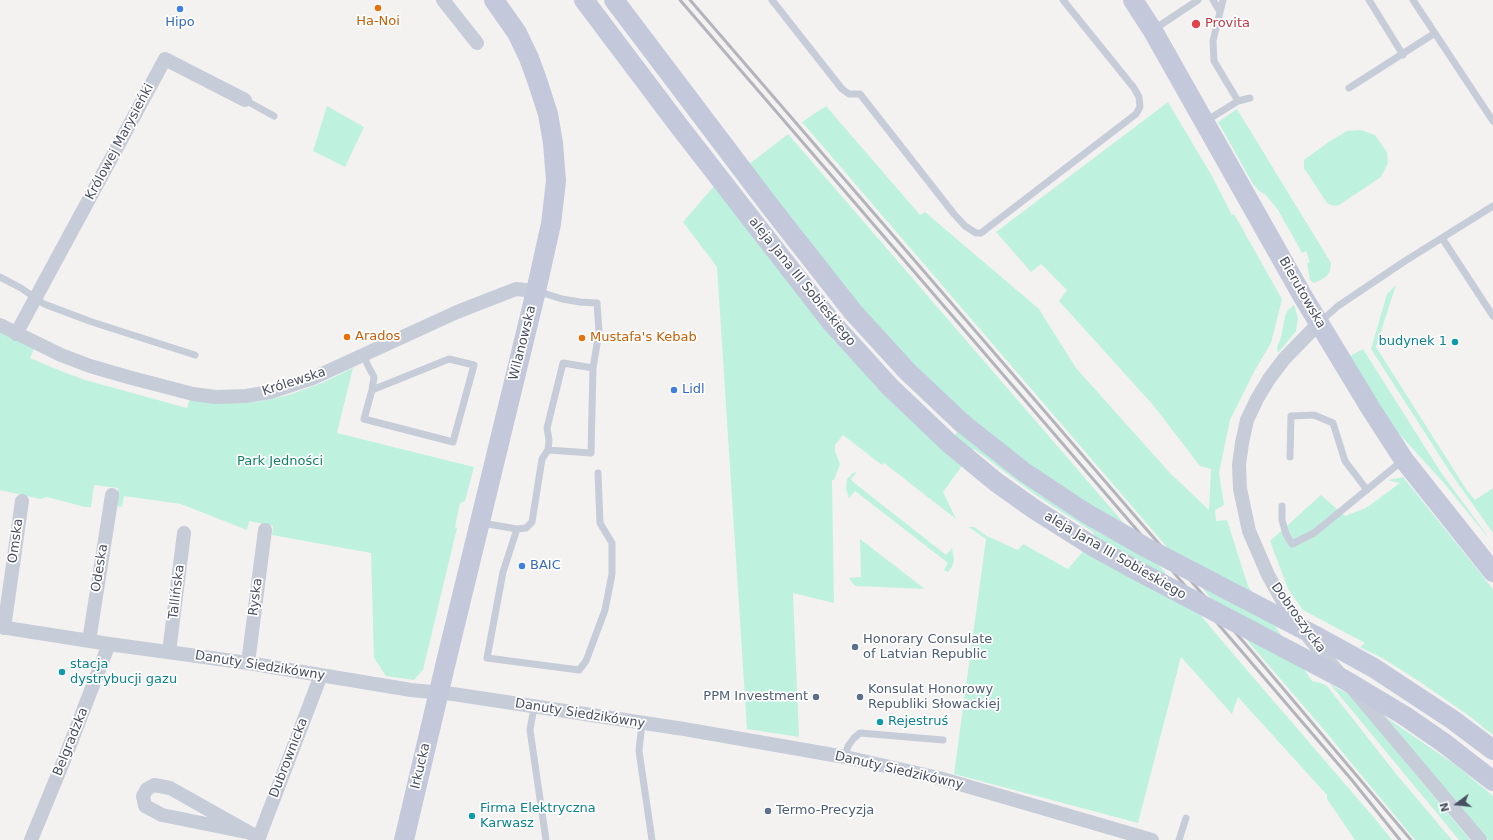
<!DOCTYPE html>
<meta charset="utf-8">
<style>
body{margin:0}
#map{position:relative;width:1493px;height:840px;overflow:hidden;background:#f4f2f1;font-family:"DejaVu Sans",sans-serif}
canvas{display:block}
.north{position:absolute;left:1437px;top:784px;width:40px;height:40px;-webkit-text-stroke:3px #fff;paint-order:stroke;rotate:255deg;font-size:11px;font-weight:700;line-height:16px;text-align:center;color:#484f60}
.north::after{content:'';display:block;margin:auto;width:14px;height:18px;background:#484f60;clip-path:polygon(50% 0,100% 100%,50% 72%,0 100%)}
</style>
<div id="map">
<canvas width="1493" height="840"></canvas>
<div class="north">N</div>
</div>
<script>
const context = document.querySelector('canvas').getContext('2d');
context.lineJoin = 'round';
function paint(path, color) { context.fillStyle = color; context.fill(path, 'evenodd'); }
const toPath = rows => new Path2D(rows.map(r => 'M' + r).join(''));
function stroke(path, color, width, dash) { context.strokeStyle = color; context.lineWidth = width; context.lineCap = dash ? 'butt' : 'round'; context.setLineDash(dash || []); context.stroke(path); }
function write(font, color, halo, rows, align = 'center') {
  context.font = font + ' "DejaVu Sans",sans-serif'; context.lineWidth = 3.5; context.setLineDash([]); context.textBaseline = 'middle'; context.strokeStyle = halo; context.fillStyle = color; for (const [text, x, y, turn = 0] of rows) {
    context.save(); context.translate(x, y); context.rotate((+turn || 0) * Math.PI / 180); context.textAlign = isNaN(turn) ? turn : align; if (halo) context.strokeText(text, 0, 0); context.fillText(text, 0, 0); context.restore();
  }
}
paint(toPath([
 [1168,102,1212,176,1232,215,1234,214,1282,299,1271,343,1255,370,1230,420,1219,473,1224,505,1215,510,1216,521,1227,520,1248,586,1312,681,1321,683,1327,686,1397,775,1452,840,1415,840,1325,731,802,122,826,106,920,215,925,212,1039,309,1076,368,1170,473,1209,510,1211,469,1200,466,1153,405,1059,301,1067,290,1041,264,1031,272,996,232],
 [327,106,364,127,345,167,313,151],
 [1237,109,1331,263,1330,271,1327,276,1321,280,1314,283,1310,280,1307,263,1310,262,1306,251,1302,253,1278,210,1266,195,1259,191,1253,184,1218,122],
 [1361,130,1375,135,1387,152,1388,163,1381,177,1339,205,1335,206,1331,205,1327,203,1304,168,1304,160,1330,141,1347,131],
 [788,134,1116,514,1234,655,1376,820,1392,840,1355,840,1327,799,1327,795,1238,697,1232,714,1181,657,1138,823,954,774,986,539,969,527,974,527,987,536,1018,550,1023,544,1068,569,1095,537,1093,532,1034,494,974,449,943,492,956,519,884,463,882,465,843,435,835,445,835,451,840,464,834,480,832,480,834,603,793,593,799,737,747,729,717,267,683,222,715,185,946,451,962,423,885,337,748,165],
 [1396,285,1376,347,1466,489,1475,500,1493,488,1493,533,1452,475,1371,349,1387,294],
 [1294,305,1298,318,1296,331,1278,353,1277,347,1281,338,1285,316,1288,310],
 [0,332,34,349,30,358,61,371,85,380,187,408,190,398,248,403,261,401,289,395,322,383,353,368,337,433,474,467,465,501,460,503,455,527,457,528,423,670,414,680,386,676,374,658,371,553,272,535,273,526,249,521,247,530,181,504,124,496,122,507,116,506,118,488,94,485,91,507,85,507,47,497,40,499,0,490],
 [1363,349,1440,471,1489,538,1486,535,1443,482,1393,427,1350,356],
 [857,472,851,479,852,481,946,555,952,548,954,560,952,567,948,572,944,570,948,563,855,491,849,498,846,489,847,479,853,473],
 [1403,477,1493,589,1493,735,1468,715,1417,680,1384,659,1360,647,1365,643,1303,610,1288,589,1270,541,1321,495,1345,516,1366,508,1400,483,1388,480],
 [860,539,925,589,856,586,854,585,849,578,861,577],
 [1330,684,1350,695,1470,840,1459,840],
 [1387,718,1457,766,1493,796,1493,840,1488,840,1425,766]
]), '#bef2df');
stroke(toPath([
 [772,0,842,89,849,94,860,94,954,214,965,226,976,233,981,233,1136,114,1140,107,1139,97,1134,88,1063,0],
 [1213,0,1220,12,1213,41,1214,61,1238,101],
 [1369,0,1403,55],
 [1413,0,1493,121],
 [1220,12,1223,0],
 [1153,30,1198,0],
 [1349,88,1435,33],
 [245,100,274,116],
 [1206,121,1238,101,1250,98],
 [1442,238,1493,316],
 [0,277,21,288,44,304,92,322,195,355],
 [537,291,562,299,580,302,597,303,599,332,593,368],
 [1320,322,1338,306,1405,261,1493,206],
 [363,356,374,377,372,390,449,359,474,365,453,442,364,419,372,390],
 [1290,457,1291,416,1314,415,1333,423,1345,461,1367,490],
 [1282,506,1282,520,1286,534,1292,544,1314,533,1402,461],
 [482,523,517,529,526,528,532,522,542,459,548,450,591,453,593,368,563,363,547,428,549,440,548,450],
 [517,529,503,572,487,658,579,670,586,661,605,610,612,574,612,543,600,523,598,473],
 [534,707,530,730,546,840],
 [642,723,639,751,652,840],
 [845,757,848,746,854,738,860,733,943,740],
 [1179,840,1186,818]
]), '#c7ccd9', 7);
stroke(toPath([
 [443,0,477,43],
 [1319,323,1284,359,1269,379,1257,399,1247,420,1242,443,1239,465,1240,489,1249,531,1268,575,1285,605,1310,639,1339,673],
 [0,325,61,355,90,366,128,377,193,394,216,397,246,396,270,392,313,378,457,312,516,289,536,291],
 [16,334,165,59,245,100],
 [0,627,109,644,248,663,411,690,453,694,684,729,845,757,939,778,1152,840],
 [4,628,22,501],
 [89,641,112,495],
 [169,652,184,533],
 [248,663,265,530],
 [1353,689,1480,840],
 [246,832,162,815,145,806,143,796,147,789,154,785,170,788,259,838],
 [31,840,64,760,109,644],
 [258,840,321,675]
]), '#c7ccd9', 14);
stroke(toPath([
 [584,0,679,126,832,323,890,387,950,444],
 [614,0,769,205,853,312,907,371,962,423],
 [1133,0,1153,31,1302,295,1371,409,1404,460,1493,572],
 [1444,743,1493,781],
 [404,840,445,666,536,291,551,224,556,181,553,143,548,114,537,80,529,58,517,33,494,0]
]), '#c3c9db', 20);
stroke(toPath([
 [680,0,1231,639,1351,779,1400,840],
 [690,0,1254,654,1411,840]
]), '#b3b4bc', 3);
stroke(toPath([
 [962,423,1024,472,1084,512,1145,547,1314,635,1374,668,1453,720,1493,750],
 [950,444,996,482,1034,509,1094,547,1136,570,1345,680,1405,716,1444,743]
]), '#c3c9db', 20);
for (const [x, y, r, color] of [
 [378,8,4,"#e8710a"],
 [180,9,4,"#3f7fe0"],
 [1196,24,5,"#e0444e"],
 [347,337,4,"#e8710a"],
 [582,338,4,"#e8710a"],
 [1455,342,4,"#0f9aa8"],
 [674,390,4,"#3f7fe0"],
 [522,566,4,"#3f7fe0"],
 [855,647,4,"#5c6f8a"],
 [62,672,4,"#0f9aa8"],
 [816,697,4,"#5c6f8a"],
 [860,697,4,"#5c6f8a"],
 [880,722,4,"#0f9aa8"],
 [768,811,4,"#5c6f8a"],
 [472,816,4,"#0f9aa8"]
]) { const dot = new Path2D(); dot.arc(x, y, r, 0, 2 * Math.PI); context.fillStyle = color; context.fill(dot); stroke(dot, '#fff', 1.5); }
write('13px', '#c56008', '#fff', [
 ["Ha-Noi",378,22,"center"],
 ["Arados",355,337],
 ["Mustafa's Kebab",590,338]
], 'left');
write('13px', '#366cbe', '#fff', [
 ["Hipo",180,23,"center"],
 ["Lidl",682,390],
 ["BAIC",530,566]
], 'left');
write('13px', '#be3a42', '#fff', [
 ["Provita",1205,24]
], 'left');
write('13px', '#484f60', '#fff', [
 ["Królowej Marysieńki",120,142,-62],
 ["aleja Jana III Sobieskiego",802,282,51],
 ["Bierutowska",1302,293,60],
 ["Wilanowska",523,343,-76],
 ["Królewska",294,382,-18],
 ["Omska",16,541,-82],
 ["aleja Jana III Sobieskiego",1115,556,30],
 ["Odeska",100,568,-81],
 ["Tallińska",177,592,-83],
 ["Ryska",256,597,-83],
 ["Dobroszycka",1298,618,54],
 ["Danuty Siedzikówny",260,666,9],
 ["Danuty Siedzikówny",580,714,9],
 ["Belgradzka",71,742,-68],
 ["Dubrownicka",289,758,-69],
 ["Irkucka",421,766,-77],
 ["Danuty Siedzikówny",899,771,13]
]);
write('13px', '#0d838f', '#fff', [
 ["budynek 1",1447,342,"right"],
 ["stacja",70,665],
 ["dystrybucji gazu",70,680],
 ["Rejestruś",888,722],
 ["Firma Elektryczna",480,809],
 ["Karwasz",480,824]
], 'left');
write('13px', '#128264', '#fff', [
 ["Park Jedności",280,462]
]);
write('13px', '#4e5e75', '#fff', [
 ["Honorary Consulate",863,640],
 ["of Latvian Republic",863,655],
 ["Konsulat Honorowy",868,690],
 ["Republiki Słowackiej",868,705],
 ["PPM Investment",808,697,"right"],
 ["Termo-Precyzja",776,811]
], 'left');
</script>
